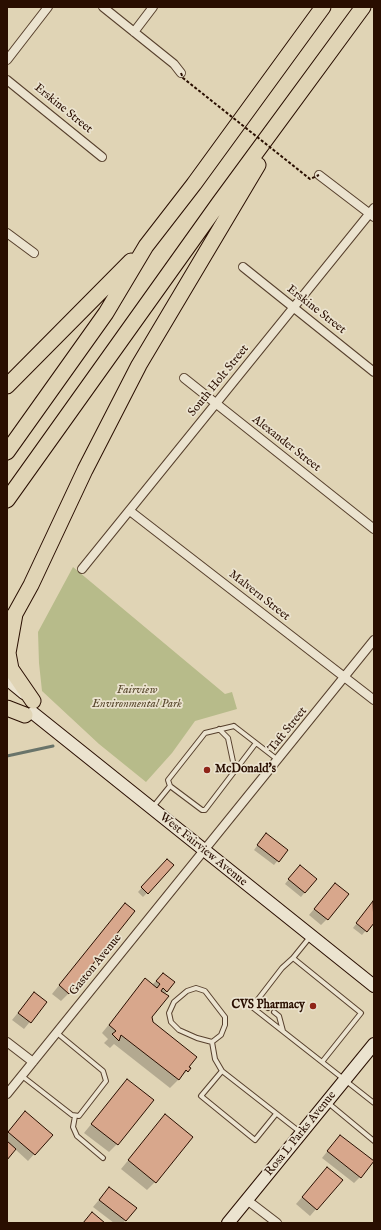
<!DOCTYPE html>
<style>
body{margin:0}
#map{position:relative;width:381px;height:1230px;overflow:hidden;background:#e0d4b5;font-family:"IM FELL English",serif}
canvas{display:block}
.frame{position:absolute;inset:0;border:8px solid #290e00;pointer-events:none}
</style>
<div id="map">
<canvas width="381" height="1230"></canvas>
<div class="frame"></div>
</div>
<script>
const context = document.querySelector('canvas').getContext('2d');
context.lineJoin = 'round';
function paint(path, color) { context.fillStyle = color; context.fill(path, 'evenodd'); }
const toPath = rows => new Path2D(rows.map(r => 'M' + r).join(''));
function stroke(path, color, width, dash) { context.strokeStyle = color; context.lineWidth = width; context.lineCap = dash ? 'butt' : 'round'; context.setLineDash(dash || []); context.stroke(path); }
function write(font, color, halo, rows, align = 'center') {
  context.font = font + ' "IM FELL English",serif'; context.lineWidth = 3.5; context.setLineDash([]); context.textBaseline = 'middle'; context.strokeStyle = halo; context.fillStyle = color; for (const [text, x, y, turn = 0] of rows) {
    context.save(); context.translate(x, y); context.rotate((+turn || 0) * Math.PI / 180); context.textAlign = isNaN(turn) ? turn : align; if (halo) context.strokeText(text, 0, 0); context.fillText(text, 0, 0); context.restore();
  }
}
paint(toPath([
 [73,567,225,694,232,692,237,709,195,721,172,753,146,782,99,744,42,691,39,663,38,632]
]), '#b7bb8a');
paint(toPath([
 [262,839,286,850,274,865,254,850],
 [163,864,147,893,143,897,138,892],
 [296,870,316,879,301,897,285,884],
 [335,884,327,919,321,925,309,915],
 [373,902,374,921,362,935,353,928],
 [125,904,69,993,61,1001,52,994],
 [163,974,167,991,151,1017,152,1023,188,1067,187,1071,170,1088,114,1044,110,1048,104,1043,108,1039,102,1033,145,980,152,985],
 [34,993,46,1002,24,1029,12,1020],
 [127,1080,117,1144,109,1152,84,1133],
 [165,1116,155,1182,147,1190,121,1169],
 [19,1118,51,1135,28,1161,15,1149,7,1159,7,1133],
 [334,1143,360,1177,354,1183,322,1158],
 [321,1175,341,1180,310,1216,296,1204],
 [109,1188,135,1208,123,1223,114,1223,93,1207]
]), '#0003');
stroke(toPath([
 [7,756,53,746]
]), '#69746a', 3);
const building = toPath([
 [266,833,288,850,279,862,257,845,266,833],
 [167,859,174,865,148,894,141,887,167,859],
 [300,865,317,879,305,893,288,879,300,865],
 [335,883,349,894,328,920,314,909,335,883],
 [373,901,374,923,367,932,356,923,373,901],
 [125,903,135,911,69,994,59,985,125,903],
 [163,973,175,982,167,992,163,988,161,991,169,996,152,1017,153,1022,197,1057,189,1067,191,1068,188,1072,186,1070,179,1080,121,1035,119,1041,112,1034,116,1031,109,1025,145,978,157,988,160,984,156,981,163,973],
 [34,992,47,1002,31,1023,18,1013,34,992],
 [127,1079,154,1100,118,1145,91,1124,127,1079],
 [25,1111,53,1135,35,1155,8,1132,25,1111],
 [165,1114,193,1137,156,1183,128,1160,165,1114],
 [340,1135,374,1161,361,1178,327,1151,340,1135],
 [7,1141,16,1149,7,1160,7,1141],
 [327,1167,343,1180,317,1210,302,1197,327,1167],
 [109,1187,137,1208,126,1221,99,1200,109,1187],
 [92,1212,105,1223,83,1223,92,1212]
]);
paint(building, '#d8a78c');
stroke(building, '#290e00', 1);
const lane = toPath([
 [234,726,256,743,205,810,202,810,170,786,168,780,205,733,234,726],
 [219,729,228,738,235,771],
 [256,743,278,760],
 [153,807,170,786],
 [310,937,293,958,361,1013,322,1062,374,1103],
 [293,958,282,968,252,1007,322,1062],
 [252,1007,264,1005,268,1008],
 [274,1012,279,1016,283,1031],
 [212,1042,197,1038,179,1030,171,1022,169,1013,174,1002,187,991,196,988,205,991,225,1017,225,1025,221,1035,212,1042,215,1059,222,1071,300,1132],
 [222,1071,201,1096,255,1140,276,1114],
 [22,1076,72,1115,79,1116,106,1081,103,1071,57,1033],
 [327,1102,374,1141],
 [75,1116,73,1127,77,1136,103,1158]
]);
const street = toPath([
 [103,7,174,64,181,73],
 [134,32,153,7],
 [7,60,48,7],
 [7,80,102,157],
 [319,175,374,217],
 [7,233,34,253],
 [243,267,374,372],
 [184,378,374,529],
 [130,511,374,700],
 [82,569,374,208],
 [7,1042,33,1062],
 [7,1094,374,640],
 [247,1200,277,1223]
]);
const secondary = toPath([
 [7,679,24,693],
 [33,713,374,986],
 [228,1223,374,1044]
]);
const highway = toPath([
 [7,386,131,261],
 [7,452,106,313,146,246,194,184,323,7],
 [7,500,219,203,363,7],
 [15,614,8,653,11,669,33,701],
 [7,623,15,614,31,585,85,470,139,365,258,165],
 [7,708,25,715]
]);
stroke(lane, '#57402d', 6);
stroke(street, '#57402d', 10);
stroke(secondary, '#290e00', 14);
stroke(highway, '#290e00', 17);
stroke(lane, '#ebe3cf', 4);
stroke(street, '#ebe3cf', 8);
stroke(secondary, '#ebe3cf', 12);
stroke(highway, '#e0d4b5', 15);
stroke(toPath([
 [181,73,183,78,310,179,319,175]
]), '#290e00', 2, [3, 2]);
for (const [x, y, r, color] of [
 [207,770,4,"#8f2418"],
 [313,1006,4,"#8f2418"]
]) { const dot = new Path2D(); dot.arc(x, y, r, 0, 2 * Math.PI); context.fillStyle = color; context.fill(dot); stroke(dot, '#ebe3cf', 1.5); }
write('12px', '#290e00', '#ebe3cf', [
 ["Erskine Street",63,109,39],
 ["Erskine Street",316,310,38],
 ["South Holt Street",219,381,-51],
 ["Alexander Street",286,444,38],
 ["Malvern Street",259,596,38],
 ["Taft Street",288,730,-51],
 ["West Fairview Avenue",203,850,39],
 ["Gaston Avenue",96,965,-51],
 ["Rosa L Parks Avenue",301,1134,-51]
]);
write('italic 12px', '#5b4b30', '#ebe3cf', [
 ["Fairview",137,691],
 ["Environmental Park",137,705]
]);
write('bold 12px', '#290e00', '#ebe3cf', [
 ["McDonald's",215,770],
 ["CVS Pharmacy",305,1006,"right"]
], 'left');
</script>
